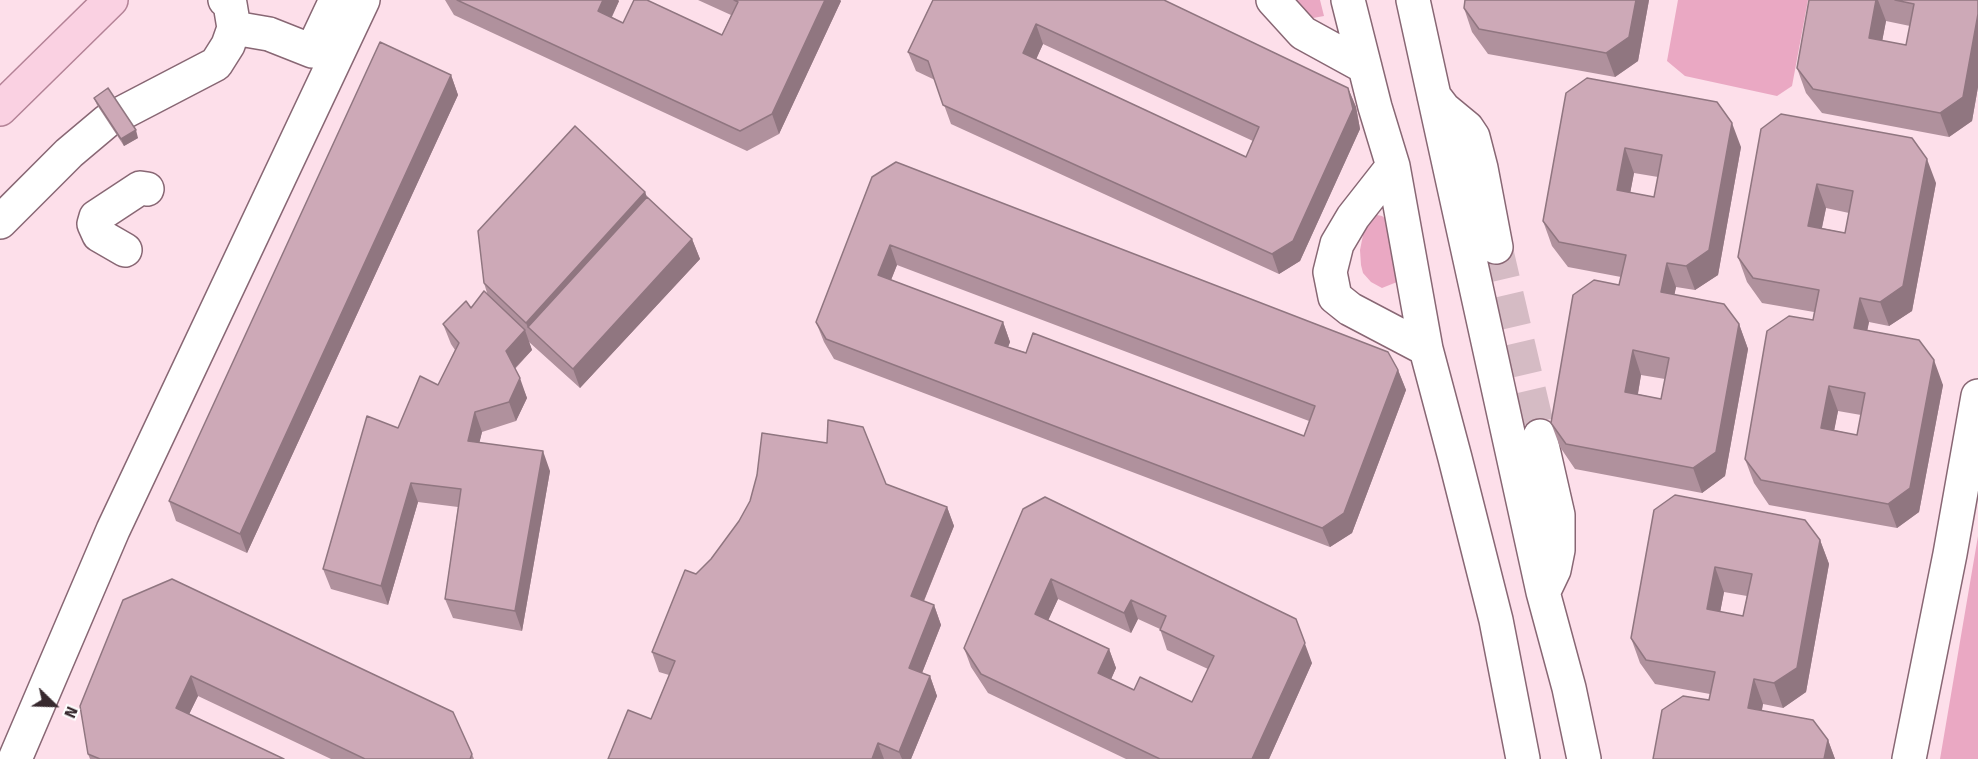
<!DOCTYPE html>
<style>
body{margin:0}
#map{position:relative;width:1978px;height:759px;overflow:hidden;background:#fddfea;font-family:"Fira Sans",sans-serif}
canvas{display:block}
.north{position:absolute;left:24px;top:675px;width:60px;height:60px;-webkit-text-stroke:4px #fff;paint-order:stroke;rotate:113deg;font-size:16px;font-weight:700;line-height:24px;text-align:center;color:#37292e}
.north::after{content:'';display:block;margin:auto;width:21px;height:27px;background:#37292e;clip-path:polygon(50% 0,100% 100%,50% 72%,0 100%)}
</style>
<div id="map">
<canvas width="1978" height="759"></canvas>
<div class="north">N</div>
</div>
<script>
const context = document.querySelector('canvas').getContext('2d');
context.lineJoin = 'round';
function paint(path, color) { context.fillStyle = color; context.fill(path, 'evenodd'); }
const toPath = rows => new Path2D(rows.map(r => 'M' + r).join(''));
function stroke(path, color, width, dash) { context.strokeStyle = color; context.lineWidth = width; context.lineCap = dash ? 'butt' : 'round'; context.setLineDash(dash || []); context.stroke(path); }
paint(toPath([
 [1287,0,1320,0,1324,16,1313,18,1302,16],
 [1678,0,1808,0,1792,86,1777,96,1685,76,1667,61],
 [1372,214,1382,216,1390,222,1397,282,1382,288,1371,282,1363,273,1361,265,1360,250,1364,230],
 [1978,536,1978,759,1940,759]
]), '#eaa8c3');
stroke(toPath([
 [1496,247,1540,436]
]), '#d5bbc4', 33, [33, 16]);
const minor = toPath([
 [1273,0,1303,33,1365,67],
 [1348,0,1375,107,1393,166,1426,349,1455,458,1496,620,1523,759],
 [1413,0,1543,592,1569,688,1584,759],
 [234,28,269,34,312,51,336,0],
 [1434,96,1444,109,1467,128,1473,137,1481,168,1496,247],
 [122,113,216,64,228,45,234,28,230,4,225,0],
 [1393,166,1353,217,1337,244,1330,272,1335,297,1350,309,1426,349],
 [0,222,69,153,107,121],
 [125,250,99,235,94,224,96,217,140,188,147,189],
 [1540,436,1558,515,1558,550,1554,570,1544,591],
 [15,759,113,530,363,0],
 [1909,759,1950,554,1978,396]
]);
const major = toPath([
 [0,109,111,0]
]);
stroke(minor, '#886774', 36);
stroke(major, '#b38296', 36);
stroke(minor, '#fff', 33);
stroke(major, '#fad1e2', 33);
paint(toPath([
 [445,0,618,0,619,1,612,17,623,23,722,35,731,15,698,0,840,0,841,1,779,134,747,151,454,15],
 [933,0,1348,88,1356,107,1360,129,1300,261,1279,274,951,124,935,80,916,71,908,52],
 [1043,44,1253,141,1246,157,1036,59],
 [1465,0,1649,0,1638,61,1615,77,1488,54,1472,32,1464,8],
 [1809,0,1978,0,1978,87,1972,121,1949,137,1822,113,1806,93,1797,68],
 [1886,21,1910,26,1906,45,1882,41],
 [451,75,458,95,247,553,176,521,169,501],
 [1566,93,1741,147,1718,275,1695,290,1676,287,1674,295,1739,324,1748,349,1725,476,1702,493,1575,469,1560,447,1551,423,1619,285,1621,277,1568,267,1552,246,1543,221],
 [1634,173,1658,177,1654,197,1630,193],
 [1641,375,1665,379,1661,399,1638,394],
 [94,98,138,138,124,146,97,105],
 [1761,129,1936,183,1912,311,1889,326,1869,322,1867,330,1943,385,1919,512,1897,528,1769,505,1754,483,1745,459,1813,320,1814,312,1762,303,1747,282,1738,257],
 [1826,208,1849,213,1845,233,1822,228],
 [1838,411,1861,415,1857,435,1834,430],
 [872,177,1398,370,1406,390,1352,533,1330,547,834,359,824,342,816,322],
 [897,265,1309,421,1304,436,1008,347,1010,342,1003,322,891,280],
 [645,192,647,197,692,239,700,259,580,388,529,342,532,350,515,369,527,398,516,421,482,432,479,443,550,471,522,631,453,618,445,599,458,507,418,502,388,605,331,589,323,569,398,428,438,385,455,350,451,344,443,324,471,308,488,296,484,283],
 [886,484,947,507,954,526,924,601,934,605,941,625,922,673,930,676,937,696,911,759,608,759,651,719,669,675,659,672,652,652,696,574],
 [1023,509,1312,663,1269,759,1126,759,988,693,971,667,964,648],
 [1058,599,1131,633,1138,619,1160,629,1167,650,1208,669,1192,702,1134,690,1111,679,1116,668,1109,649,1048,620],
 [1654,510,1820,540,1829,564,1806,692,1783,708,1763,704,1762,710,1828,740,1835,759,1653,759,1709,700,1710,694,1655,684,1640,663,1631,638],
 [1724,592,1747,596,1743,616,1720,612],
 [123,600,472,754,474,759,331,759,198,696,189,714,284,759,90,759,88,754]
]), '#b0919d');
paint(toPath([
 [603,0,618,0,619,1,605,31,598,11],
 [825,0,840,0,841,1,779,134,772,114],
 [1636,0,1649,0,1638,61,1615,77,1606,53],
 [1876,0,1878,0,1886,21,1878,63,1869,38],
 [1978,14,1978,87,1972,121,1949,137,1940,113],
 [1036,24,1043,44,1030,73,1023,53],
 [451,75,458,95,247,553,240,534],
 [1348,88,1356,107,1360,129,1300,261,1279,274,1272,254],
 [1732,123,1741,147,1718,275,1695,290,1686,266],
 [136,130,138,138,124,146,121,139],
 [1625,148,1634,173,1626,215,1617,190],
 [1927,159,1936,183,1912,311,1889,326,1880,302],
 [1817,184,1826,208,1817,250,1808,226],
 [645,192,654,216,528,328,526,323],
 [692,239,700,259,580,388,573,369],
 [890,245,897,265,885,295,878,275],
 [1667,263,1676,287,1670,317,1661,292],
 [1860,298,1869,322,1863,352,1854,328],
 [1003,322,1010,342,1002,363,995,343],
 [1739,324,1748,349,1725,476,1702,493,1693,468],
 [525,330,532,350,513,370,506,351],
 [1633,350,1641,375,1634,416,1625,392],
 [1934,360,1943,385,1919,512,1897,528,1888,504],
 [1398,370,1406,390,1352,533,1330,547,1322,528],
 [520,378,527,398,516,421,509,402],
 [1829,386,1838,411,1830,452,1821,428],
 [475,412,482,432,475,461,468,441],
 [543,451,550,471,522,631,515,611],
 [411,483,418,502,388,605,381,586],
 [947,507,954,526,918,615,911,596],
 [1820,540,1829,564,1806,692,1783,708,1774,683],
 [1715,567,1724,592,1716,634,1707,609],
 [1051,579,1058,599,1042,634,1035,614],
 [1131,600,1138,619,1131,633,1124,613],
 [934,605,941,625,916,688,909,668],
 [1296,619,1312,663,1269,759,1252,759],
 [1109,649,1116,668,1105,693,1098,673],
 [191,676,198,696,183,727,176,708],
 [930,676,937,696,911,759,902,759,899,752],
 [1754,679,1763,704,1757,732,1748,708],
 [1828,740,1835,759,1824,759],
 [878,743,884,759,872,759]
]), '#907680');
const building = toPath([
 [457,0,603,0,598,11,623,23,634,0,647,0,722,35,738,2,734,0,825,0,772,114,740,131,457,0],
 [933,0,1164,0,1348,88,1353,109,1293,241,1272,254,943,105,928,61,908,52,933,0],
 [1036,24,1259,127,1246,157,1023,53,1036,24],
 [1465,0,1636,0,1629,37,1606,53,1479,29,1464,8,1465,0],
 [1809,0,1876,0,1869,38,1906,45,1914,4,1895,0,1978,0,1978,14,1963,97,1940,113,1813,89,1797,68,1809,0],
 [380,42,451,75,240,534,169,501,380,42],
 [1587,78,1717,102,1732,123,1709,250,1686,266,1667,263,1661,292,1724,304,1739,324,1716,452,1693,468,1566,444,1551,423,1573,295,1594,280,1619,285,1626,255,1559,242,1543,221,1566,93,1587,78],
 [1625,148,1662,155,1654,197,1617,190,1625,148],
 [1633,350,1669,358,1661,399,1625,392,1633,350],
 [108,88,136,130,121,139,94,98,108,88],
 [1781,114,1912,138,1927,159,1903,286,1880,302,1860,298,1854,328,1919,340,1934,360,1910,488,1888,504,1761,480,1745,459,1767,331,1789,316,1813,320,1819,290,1753,278,1738,257,1761,129,1781,114],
 [1817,184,1853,191,1845,233,1808,226,1817,184],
 [1829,386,1865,393,1857,435,1821,428,1829,386],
 [575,126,645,192,526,323,484,283,478,231,575,126],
 [896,162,1388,352,1398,370,1344,513,1322,528,826,339,816,322,872,177,896,162],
 [890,245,1315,406,1304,436,1033,333,1026,353,995,343,1003,322,878,275,890,245],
 [647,197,692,239,573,369,528,327,647,197],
 [484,291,525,330,506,351,520,378,509,402,475,412,468,441,543,451,515,611,445,599,461,489,411,483,381,586,323,569,367,416,398,428,420,376,438,385,459,343,443,324,466,301,471,308,484,291],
 [828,420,863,427,886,484,947,507,911,596,934,605,909,668,930,676,899,752,878,743,872,759,608,759,628,710,651,719,675,661,652,652,685,570,696,574,711,559,739,521,750,501,757,475,762,433,827,443,828,420],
 [1675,495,1805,520,1820,540,1797,668,1774,683,1754,679,1748,708,1813,720,1828,740,1824,759,1653,759,1662,710,1683,696,1709,700,1715,672,1646,660,1631,638,1654,510,1675,495],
 [1715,567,1752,574,1743,616,1707,609,1715,567],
 [1045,497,1296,619,1305,643,1252,759,1160,759,981,674,964,648,1023,509,1045,497],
 [1051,579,1124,613,1131,600,1166,616,1160,630,1214,656,1192,702,1140,677,1134,690,1098,673,1109,649,1035,614,1051,579],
 [172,579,453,712,472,754,470,759,365,759,191,676,176,708,284,759,100,759,88,754,80,706,123,600,172,579]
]);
paint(building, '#cda9b7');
stroke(building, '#907680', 1.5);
</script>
